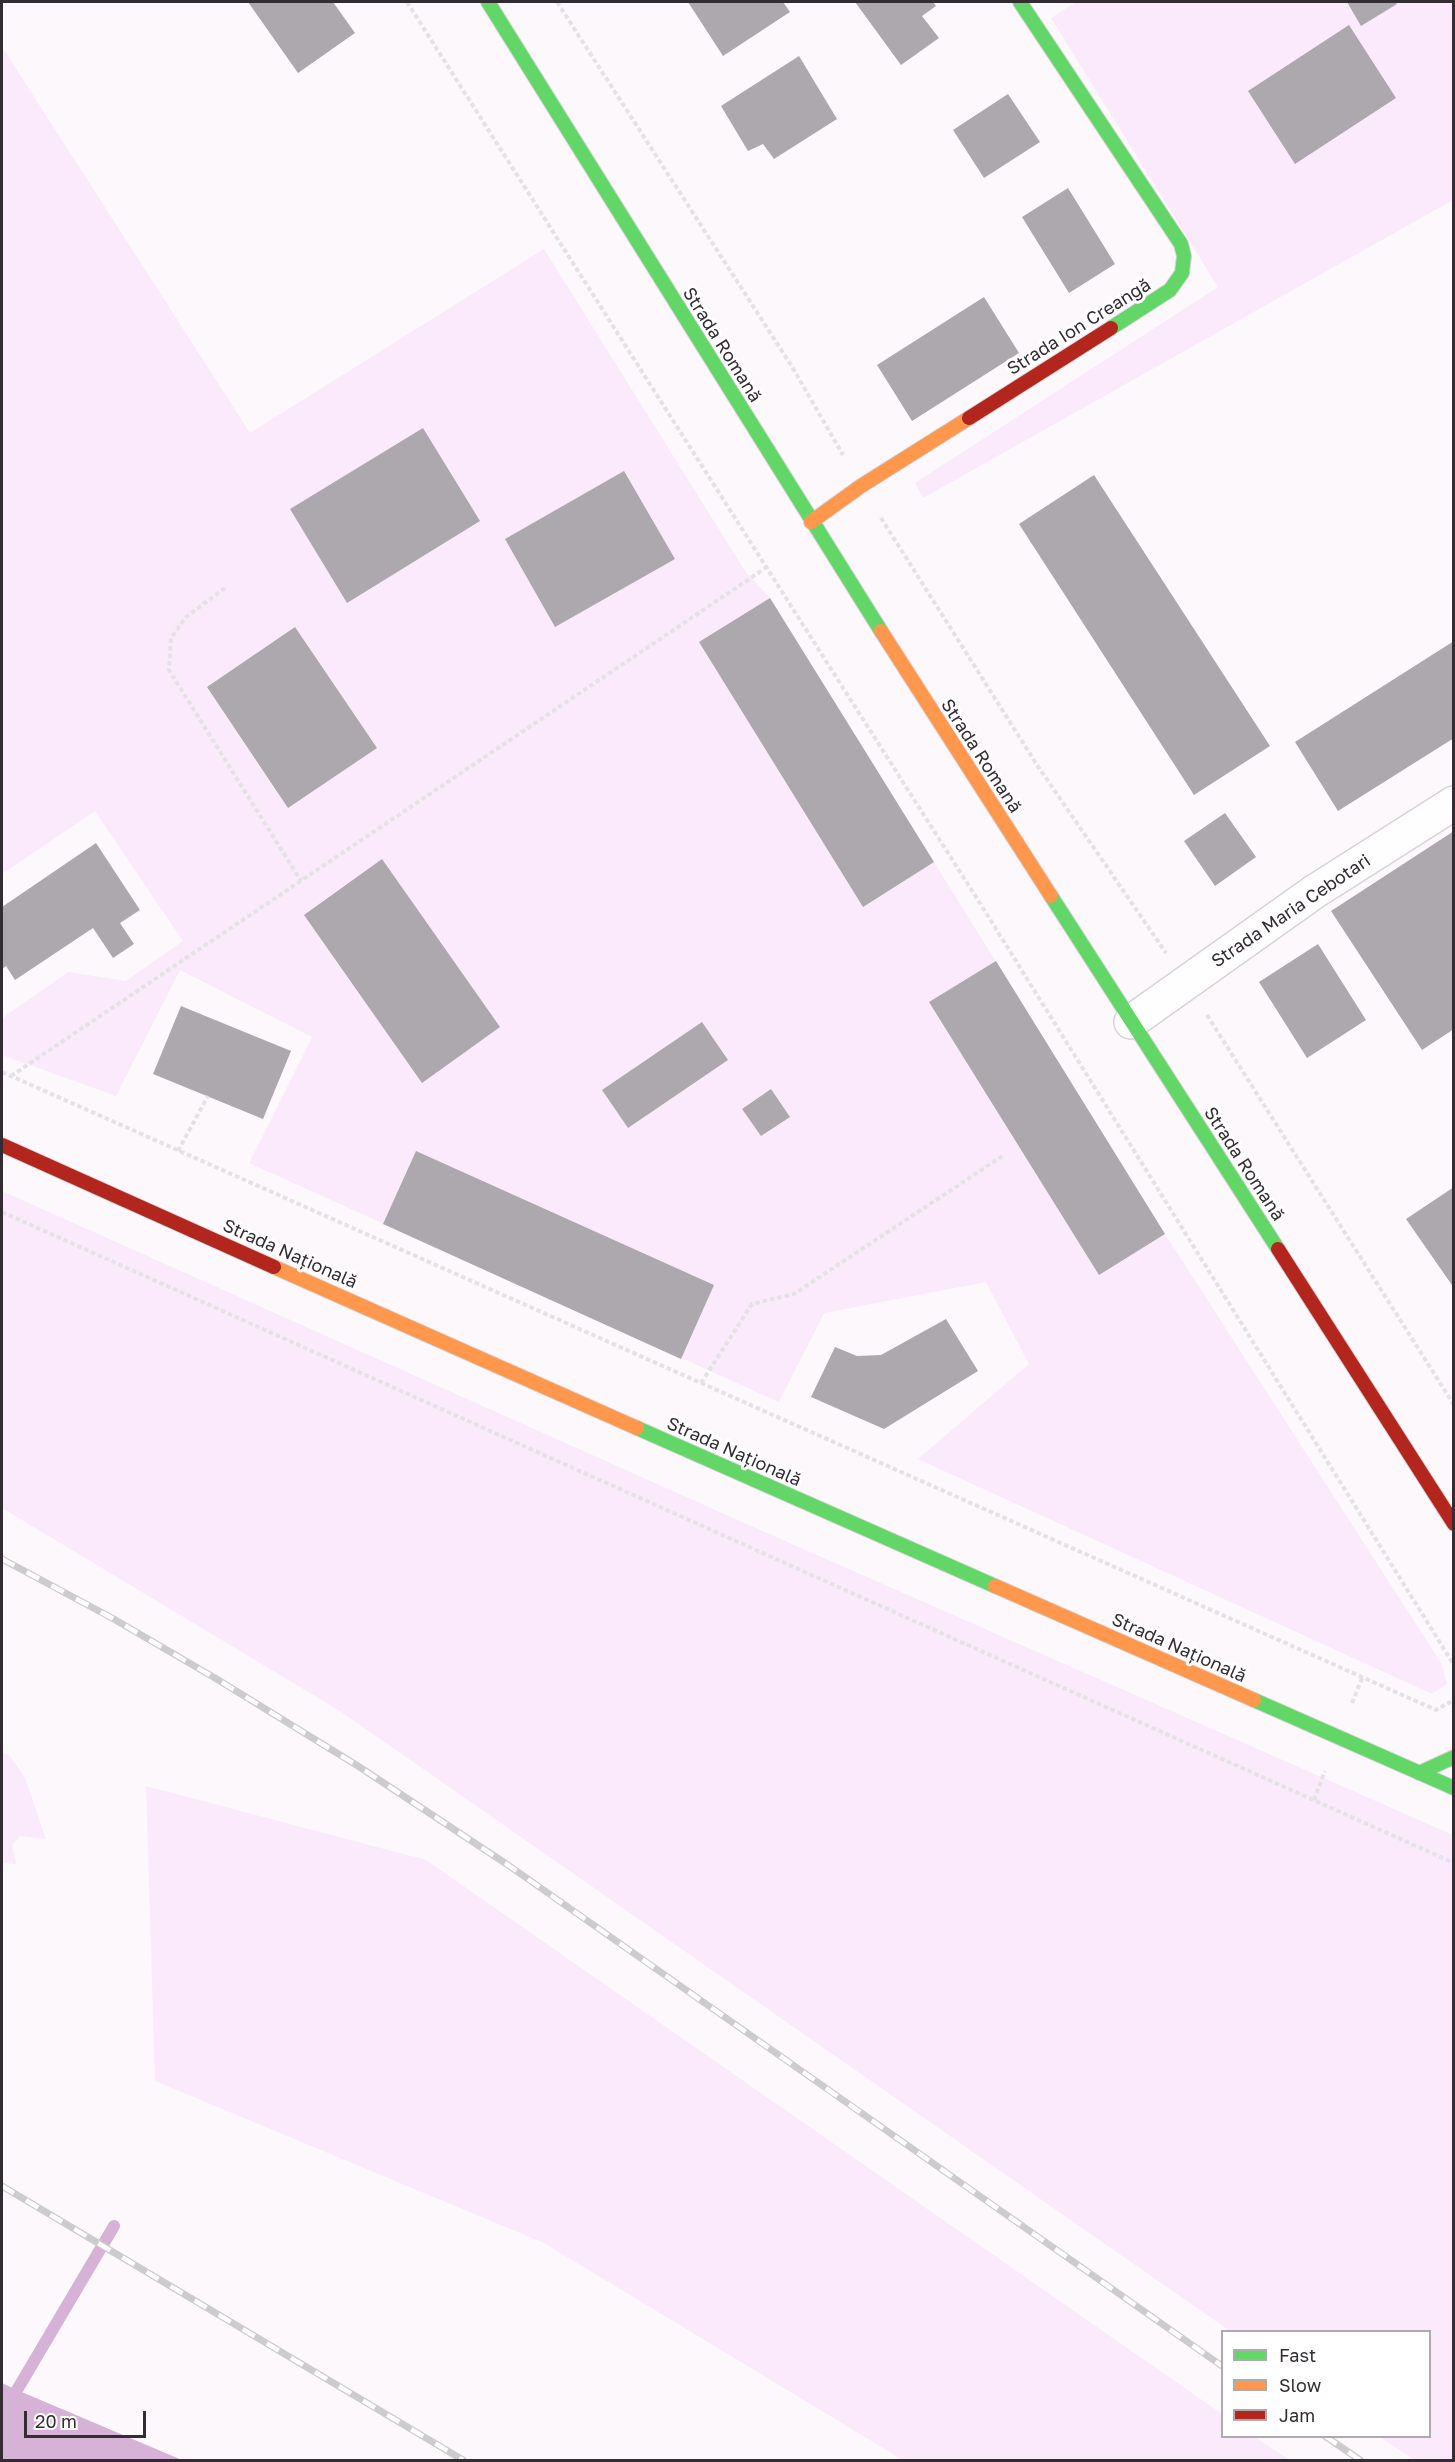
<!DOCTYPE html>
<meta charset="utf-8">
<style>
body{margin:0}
#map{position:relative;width:1455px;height:2462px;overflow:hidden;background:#fcf8fc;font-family:"Golos Text",sans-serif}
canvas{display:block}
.frame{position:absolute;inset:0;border:3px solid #332c33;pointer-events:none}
.legend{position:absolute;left:1221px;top:2330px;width:210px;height:108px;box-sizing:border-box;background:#fff;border:2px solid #adabad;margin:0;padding:8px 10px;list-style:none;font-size:18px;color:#332c33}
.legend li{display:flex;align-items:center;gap:12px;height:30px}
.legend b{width:30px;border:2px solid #adabad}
.scale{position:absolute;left:24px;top:2411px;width:122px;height:27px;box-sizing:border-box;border:3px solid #332c33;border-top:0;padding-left:8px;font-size:18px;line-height:21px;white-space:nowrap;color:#332c33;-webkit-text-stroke:4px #fff;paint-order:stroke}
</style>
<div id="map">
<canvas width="1455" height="2462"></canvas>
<div class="frame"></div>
<ul class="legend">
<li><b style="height:8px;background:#63d668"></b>Fast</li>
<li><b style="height:8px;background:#ff974d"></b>Slow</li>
<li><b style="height:8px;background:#b3261e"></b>Jam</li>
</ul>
<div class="scale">20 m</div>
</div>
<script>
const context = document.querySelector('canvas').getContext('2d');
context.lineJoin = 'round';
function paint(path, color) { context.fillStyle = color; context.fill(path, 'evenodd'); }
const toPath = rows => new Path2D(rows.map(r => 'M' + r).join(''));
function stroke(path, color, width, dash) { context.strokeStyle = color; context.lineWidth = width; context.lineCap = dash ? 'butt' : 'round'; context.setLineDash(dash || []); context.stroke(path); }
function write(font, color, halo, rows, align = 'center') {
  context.font = font + ' "Golos Text",sans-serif'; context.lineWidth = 6; context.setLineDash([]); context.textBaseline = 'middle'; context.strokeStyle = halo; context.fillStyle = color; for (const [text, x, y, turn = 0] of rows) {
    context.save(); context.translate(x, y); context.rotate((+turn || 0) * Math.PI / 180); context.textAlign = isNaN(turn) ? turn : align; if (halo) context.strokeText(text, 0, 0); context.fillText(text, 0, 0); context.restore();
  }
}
paint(toPath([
 [1076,2,1453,2,1453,200,923,498,915,483,1218,287,1051,18],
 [2,47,250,433,544,249,745,571,770,598,1165,1234,1441,1663,1447,1684,1432,1694,918,1459,1029,1364,986,1282,824,1313,779,1402,249,1163,312,1037,180,970,116,1096,2,1055,2,1017,4,1017,68,972,126,981,183,941,95,811,2,874],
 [2,1191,742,1522,1453,1835,1453,2460,1415,2460,1380,2437,1430,2436,1430,2332,1230,2331,340,1711,2,1508],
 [2,1752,10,1756,25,1778,46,1839,20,1836,12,1845,16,1864,2,1863],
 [146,1786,426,1860,1222,2414,1222,2436,1255,2437,1289,2460,903,2460,544,2243,155,2081]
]), '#fbeafb');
paint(toPath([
 [2,2383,17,2390,182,2460,2,2460]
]), '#d6b3d6');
stroke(toPath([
 [17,2390,114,2226]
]), '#d6b3d6', 12);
paint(toPath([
 [248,2,333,2,355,33,298,73],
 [688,2,783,2,790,12,723,56],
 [855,2,933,2,936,6,922,16,939,38,901,65],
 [1347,2,1395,2,1397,4,1361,26],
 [1349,25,1396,98,1295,164,1248,91],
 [799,56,837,119,774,159,763,144,748,151,721,106],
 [1008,94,1040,142,984,178,953,130],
 [1068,188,1115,264,1069,293,1022,217],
 [984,297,1019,353,912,421,877,365],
 [423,428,480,521,347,603,290,509],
 [624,471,675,559,555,627,505,539],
 [1094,475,1270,746,1194,795,1019,524],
 [770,598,934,862,863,907,699,642],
 [295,627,377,748,288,808,207,687],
 [1454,641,1454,738,1338,811,1295,742],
 [1225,813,1256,857,1215,886,1184,841],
 [1454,831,1454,1029,1422,1050,1331,911],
 [96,843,140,910,120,923,134,944,113,958,93,928,15,980,6,966,2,969,2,907],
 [382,859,500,1027,422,1083,304,915],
 [1318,944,1366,1020,1307,1058,1259,982],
 [996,961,1165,1234,1099,1275,929,1002],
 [181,1006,291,1051,263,1119,153,1074],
 [702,1022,728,1060,628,1128,602,1090],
 [771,1089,790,1117,761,1136,742,1109],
 [416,1151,714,1285,681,1359,383,1224],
 [1454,1187,1454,1288,1406,1219],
 [946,1319,978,1371,884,1429,811,1397,835,1347,857,1356,881,1355]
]), '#ada8ad');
const street = toPath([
 [1131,1022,1314,892,1454,803]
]);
const fast = toPath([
 [488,2,881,631],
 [1020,2,1181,244,1184,256,1182,273,1170,290,1111,328],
 [1051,896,1278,1249],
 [637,1428,995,1586],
 [1254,1700,1454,1788],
 [1419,1773,1454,1757]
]);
const slow = toPath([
 [811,522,861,486,969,418],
 [881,631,1051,896],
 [274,1267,637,1428],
 [995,1586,1254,1700]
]);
const jam = toPath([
 [969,418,1111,328],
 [2,1145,274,1267],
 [1278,1249,1454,1524]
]);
stroke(street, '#d9d3d8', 36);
stroke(fast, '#d9d3d8', 16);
stroke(slow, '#d9d3d8', 16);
stroke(jam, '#d9d3d8', 16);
stroke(toPath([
 [407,2,983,908,1454,1665],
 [557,2,791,365,843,455],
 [881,518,1037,765,1166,953],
 [225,588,186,617,171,638,169,670,301,881],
 [1207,1015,1454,1405],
 [2,1072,1436,1710,1452,1701,1454,1697],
 [11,1076,767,567],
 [178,1151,208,1096],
 [2,1212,1454,1863],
 [701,1383,752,1304,794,1294,1004,1155],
 [1352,1703,1363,1676],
 [1314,1800,1325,1771]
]), '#e4e2e4', 4, [4.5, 3]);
stroke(street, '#fffeff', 33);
stroke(fast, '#63d668', 14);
stroke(slow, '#ff974d', 14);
stroke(jam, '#b3261e', 14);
const rail = toPath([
 [2,1559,112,1618,215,1678,358,1766,508,1865,1222,2366],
 [2,2186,463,2460],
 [1325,2436,1360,2460]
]);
stroke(rail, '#cdcccd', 7);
stroke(rail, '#fff', 4.5, [14]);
write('18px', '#332c33', '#fff', [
 ["Strada Ion Creangă",1079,327,-32],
 ["Strada Romană",722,345,58],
 ["Strada Romană",981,756,57],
 ["Strada Maria Cebotari",1291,911,-34],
 ["Strada Romană",1244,1164,57],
 ["Strada Națională",290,1254,24],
 ["Strada Națională",734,1452,24],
 ["Strada Națională",1179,1648,24]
]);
</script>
